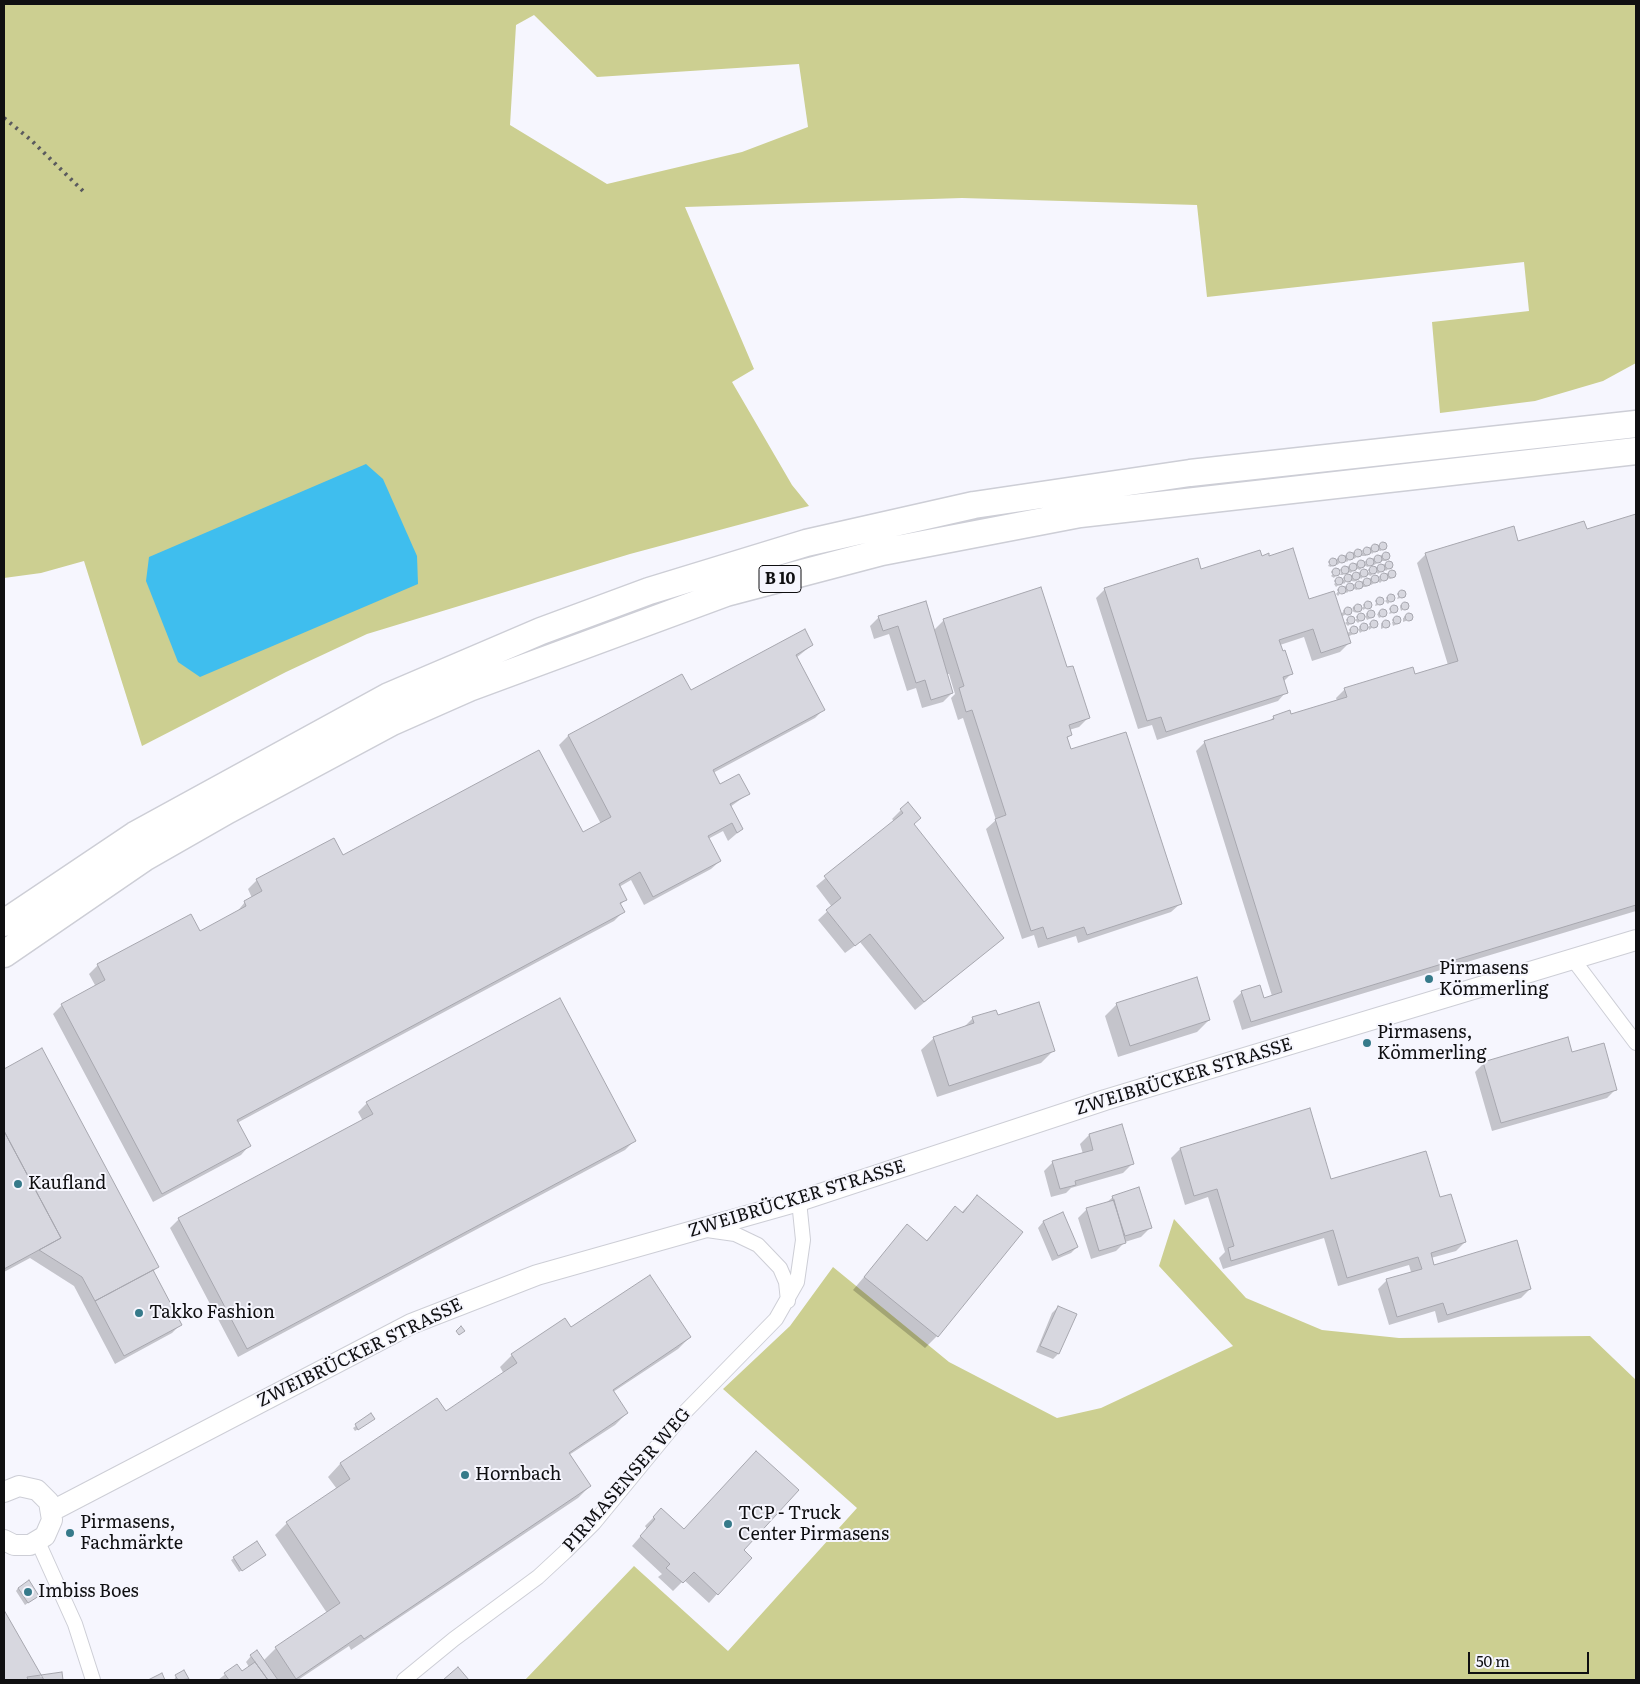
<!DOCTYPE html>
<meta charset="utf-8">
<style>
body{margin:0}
#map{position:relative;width:1640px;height:1684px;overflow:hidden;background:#f6f6fe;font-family:Literata,serif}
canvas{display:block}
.frame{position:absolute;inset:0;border:5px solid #0f0f11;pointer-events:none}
.scale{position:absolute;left:1468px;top:1652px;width:121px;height:22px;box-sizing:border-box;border:2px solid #0f0f11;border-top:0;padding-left:6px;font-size:15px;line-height:18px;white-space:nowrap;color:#0f0f11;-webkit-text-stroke:4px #f6f6fe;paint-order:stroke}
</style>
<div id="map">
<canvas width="1640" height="1684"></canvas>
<div class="frame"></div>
<div class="scale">50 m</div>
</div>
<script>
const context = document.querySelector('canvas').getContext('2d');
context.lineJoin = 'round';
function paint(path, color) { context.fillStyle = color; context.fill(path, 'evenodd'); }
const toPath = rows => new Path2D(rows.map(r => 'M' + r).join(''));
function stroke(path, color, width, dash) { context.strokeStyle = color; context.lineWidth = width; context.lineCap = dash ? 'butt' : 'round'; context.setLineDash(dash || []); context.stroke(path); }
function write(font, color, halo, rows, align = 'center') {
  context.font = font + ' Literata,serif'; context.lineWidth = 4; context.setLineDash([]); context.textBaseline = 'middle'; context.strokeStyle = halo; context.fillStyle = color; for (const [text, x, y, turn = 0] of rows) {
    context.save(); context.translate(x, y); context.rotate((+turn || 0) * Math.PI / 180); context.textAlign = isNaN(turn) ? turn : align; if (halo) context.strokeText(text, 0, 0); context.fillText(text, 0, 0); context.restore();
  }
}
paint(toPath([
 [4,4,1636,4,1636,363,1603,381,1535,401,1440,413,1432,322,1529,311,1524,262,1207,297,1197,205,962,198,685,207,754,369,732,382,792,485,809,506,630,554,367,634,286,672,142,746,84,561,41,573,4,578],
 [534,15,597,77,799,64,808,127,742,152,607,184,510,125,516,25],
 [1174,1219,1246,1298,1322,1330,1399,1338,1590,1336,1636,1380,1636,1680,525,1680,634,1566,728,1651,857,1508,723,1389,790,1326,833,1267,949,1362,1057,1418,1101,1408,1233,1346,1159,1266]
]), '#cccf91');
paint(toPath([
 [366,464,383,479,417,556,418,584,200,677,178,662,146,581,149,557]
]), '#3fbeee');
paint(toPath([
 [1636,515,1636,911,1242,1030,1233,1001,1242,992,1263,999,1272,996,1196,751,1205,742,1268,722,1274,717,1290,716,1337,701,1336,698,1345,689,1415,675,1448,665,1417,563,1426,554,1586,531],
 [1382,543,1385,544,1381,551,1376,550,1372,554,1370,551,1374,546,1378,548],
 [1368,549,1366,556,1362,556,1361,554,1354,559,1353,555,1347,562,1344,560,1337,565,1335,561,1331,567,1328,566,1332,559,1336,561,1339,557,1346,558,1351,554,1352,556,1358,551,1360,554],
 [1384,554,1388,554,1388,559,1386,561,1381,561,1374,565,1372,562,1368,567,1363,565,1360,570,1355,568,1351,573,1346,571,1343,575,1340,575,1343,568,1349,569,1352,565,1357,567,1361,562,1365,564,1369,559,1373,561],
 [1261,557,1308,600,1340,614,1349,609,1350,612,1341,617,1346,634,1355,628,1356,633,1347,637,1349,643,1340,652,1312,661,1304,637,1280,645,1292,673,1283,682,1286,692,1278,701,1157,740,1152,725,1138,729,1096,598,1105,589],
 [1390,563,1392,565,1386,571,1384,569,1378,574,1375,570,1371,576,1366,574,1361,579,1359,576,1365,570,1368,573,1372,568,1376,570,1382,566,1383,568],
 [1336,570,1339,571,1334,578,1331,576],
 [1391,571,1394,573,1391,579,1385,578,1380,583,1378,581,1371,585,1370,583,1366,587,1362,587,1365,580,1369,581,1375,577,1379,579,1383,574,1387,576],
 '1350.5 578a3.5 3.5 0 1 1 7 0a3.5 3.5 0 1 1-7 0Z',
 [1347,576,1350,577,1344,584,1342,582,1336,587,1334,584,1340,579,1341,582],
 [1358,582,1361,584,1357,590,1351,588,1347,593,1343,590,1338,596,1336,594,1341,588,1345,590,1349,585,1354,587],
 [1040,589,1066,669,1088,718,1079,727,1069,730,1071,735,1066,739,1070,751,1180,904,1171,912,1078,943,1076,936,1038,948,1034,935,1022,939,986,829,996,820,963,718,958,720,951,698,955,694,949,674,946,674,952,693,943,702,922,708,916,688,907,691,889,634,874,639,870,626,879,617,933,631,943,621],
 [1400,592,1403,592,1404,597,1397,599],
 [1390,596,1393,598,1388,604,1385,601],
 [1377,600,1382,600,1382,604,1375,606],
 [1368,602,1370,606,1363,610,1362,608],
 [1407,604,1408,606,1401,611,1400,607],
 '1352.5 609a3.5 3.5 0 1 1 7 0a3.5 3.5 0 1 1-7 0Z',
 [1392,607,1395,607,1396,612,1389,614],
 [1384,611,1385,615,1379,618,1377,614],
 [1372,612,1373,617,1367,620,1365,616],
 [1361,615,1363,618,1358,623,1355,620],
 [1410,615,1411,619,1403,622,1403,618],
 [1351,618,1353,621,1348,626,1345,623],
 [1399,619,1399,623,1393,626,1392,622],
 [1374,622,1376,625,1369,630,1368,627],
 [1388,622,1388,626,1381,629,1381,625],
 [1365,625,1366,629,1360,633,1358,629],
 [812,645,796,658,824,709,815,718,713,773,720,785,748,794,730,807,742,829,728,841,723,831,708,839,720,861,711,869,644,905,631,880,619,887,626,899,620,905,623,912,614,921,237,1123,249,1146,241,1155,153,1202,53,1014,62,1005,96,987,89,974,98,965,190,916,199,933,236,913,245,902,252,898,248,889,257,880,333,839,342,857,583,834,601,824,559,745,568,736,682,676,691,692],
 [901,810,1003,938,915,1010,860,942,845,953,818,920,832,907,816,886,894,821,892,819],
 [1117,1004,1209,1020,1197,1032,1118,1057,1105,1016],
 [997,1017,1053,1051,1041,1063,937,1097,921,1050,934,1038,963,1028,973,1018],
 [42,1050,157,1267,153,1272,181,1324,172,1333,115,1364,74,1286,30,1258,4,1272,4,1070],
 [1571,1054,1616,1089,1607,1098,1492,1131,1475,1072,1484,1063],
 [367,1103,634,1141,625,1150,238,1357,170,1228,179,1219,363,1121,358,1112],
 [1089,1135,1132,1164,1123,1173,1071,1188,1066,1193,1051,1197,1044,1171,1053,1162,1083,1154,1080,1144],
 [1180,1149,1331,1181,1439,1199,1465,1242,1456,1251,1431,1258,1434,1266,1530,1289,1521,1298,1438,1323,1435,1311,1389,1325,1378,1289,1387,1280,1411,1272,1409,1265,1338,1286,1324,1238,1223,1269,1219,1258,1225,1252,1208,1197,1185,1205,1171,1158],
 [977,1196,937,1336,925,1348,853,1290,907,1226,926,1241,955,1208,961,1213],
 [1113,1197,1150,1228,1141,1237,1125,1242,1116,1251,1091,1259,1078,1218,1087,1209,1106,1203],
 [1062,1214,1077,1247,1071,1253,1052,1261,1038,1228,1043,1222],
 [1058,1307,1058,1354,1053,1359,1036,1352,1052,1313],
 [564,1319,571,1329,690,1337,678,1349,613,1392,627,1413,615,1425,569,1455,590,1486,578,1498,351,1650,349,1646,298,1680,218,1680,237,1665,241,1672,249,1667,246,1662,251,1656,263,1661,276,1648,327,1613,275,1535,287,1523,337,1489,328,1477,340,1464,437,1400,446,1413,504,1374,500,1367,512,1355],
 [371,1415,371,1421,355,1431,353,1428],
 [661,1510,683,1530,742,1550,717,1594,709,1603,684,1580,673,1591,658,1577,662,1574,632,1546,647,1529,645,1526],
 [262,1557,239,1572,231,1560,234,1558],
 [18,1588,35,1598,25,1605,16,1591],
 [4,1612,41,1677,61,1673,62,1680,4,1680],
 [184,1671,188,1678,186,1680,174,1680,176,1676]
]), '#0003');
const building = toPath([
 [1636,514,1636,905,1251,1022,1241,991,1260,985,1264,998,1282,992,1204,741,1274,719,1273,716,1290,710,1291,714,1347,697,1344,688,1413,667,1415,674,1458,661,1425,553,1514,526,1518,541,1584,521,1587,529,1636,514],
 '1379 546a4 4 0 1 1 8 0a4 4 0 1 1-8 0Z',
 '1371 548a4 4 0 1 1 8 0a4 4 0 1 1-8 0Z',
 '1363 551a4 4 0 1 1 8 0a4 4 0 1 1-8 0Z',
 [1293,548,1309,599,1334,591,1351,643,1321,653,1313,629,1279,640,1283,651,1285,650,1293,674,1283,677,1288,693,1166,732,1161,717,1147,721,1104,588,1198,558,1201,569,1260,550,1262,556,1269,553,1269,556,1293,548],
 '1354 553a4 4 0 1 1 8 0a4 4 0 1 1-8 0Z',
 '1382 556a4 4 0 1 1 8 0a4 4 0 1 1-8 0Z',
 '1346 556a4 4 0 1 1 8 0a4 4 0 1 1-8 0Z',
 '1338 559a4 4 0 1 1 8 0a4 4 0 1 1-8 0Z',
 '1374 559a4 4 0 1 1 8 0a4 4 0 1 1-8 0Z',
 '1329 562a4 4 0 1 1 8 0a4 4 0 1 1-8 0Z',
 '1366 562a4 4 0 1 1 8 0a4 4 0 1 1-8 0Z',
 '1357 564a4 4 0 1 1 8 0a4 4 0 1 1-8 0Z',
 '1385 565a4 4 0 1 1 8 0a4 4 0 1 1-8 0Z',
 '1349 567a4 4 0 1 1 8 0a4 4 0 1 1-8 0Z',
 '1377 568a4 4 0 1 1 8 0a4 4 0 1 1-8 0Z',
 '1341 570a4 4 0 1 1 8 0a4 4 0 1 1-8 0Z',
 '1369 570a4 4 0 1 1 8 0a4 4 0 1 1-8 0Z',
 '1332 572a4 4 0 1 1 8 0a4 4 0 1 1-8 0Z',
 '1360 573a4 4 0 1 1 8 0a4 4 0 1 1-8 0Z',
 '1388 574a4 4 0 1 1 8 0a4 4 0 1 1-8 0Z',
 '1352 576a4 4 0 1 1 8 0a4 4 0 1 1-8 0Z',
 '1380 577a4 4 0 1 1 8 0a4 4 0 1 1-8 0Z',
 '1344 578a4 4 0 1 1 8 0a4 4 0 1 1-8 0Z',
 '1371 579a4 4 0 1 1 8 0a4 4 0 1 1-8 0Z',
 '1335 581a4 4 0 1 1 8 0a4 4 0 1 1-8 0Z',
 '1363 582a4 4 0 1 1 8 0a4 4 0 1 1-8 0Z',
 '1355 585a4 4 0 1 1 8 0a4 4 0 1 1-8 0Z',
 '1346 587a4 4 0 1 1 8 0a4 4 0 1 1-8 0Z',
 '1338 590a4 4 0 1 1 8 0a4 4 0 1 1-8 0Z',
 [1041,587,1067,667,1073,666,1090,718,1069,725,1072,735,1067,737,1071,749,1126,732,1182,904,1087,935,1084,927,1047,939,1043,927,1031,931,995,819,1006,815,972,710,966,712,959,688,964,686,943,619,1041,587],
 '1398 594a4 4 0 1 1 8 0a4 4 0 1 1-8 0Z',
 '1387 598a4 4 0 1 1 8 0a4 4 0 1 1-8 0Z',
 '1376 601a4 4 0 1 1 8 0a4 4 0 1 1-8 0Z',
 '1364 605a4 4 0 1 1 8 0a4 4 0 1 1-8 0Z',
 [926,601,953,693,931,700,925,680,916,683,898,626,883,631,878,616,926,601],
 '1401 606a4 4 0 1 1 8 0a4 4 0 1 1-8 0Z',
 '1354 608a4 4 0 1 1 8 0a4 4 0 1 1-8 0Z',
 '1390 609a4 4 0 1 1 8 0a4 4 0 1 1-8 0Z',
 '1344 611a4 4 0 1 1 8 0a4 4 0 1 1-8 0Z',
 '1379 613a4 4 0 1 1 8 0a4 4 0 1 1-8 0Z',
 '1367 614a4 4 0 1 1 8 0a4 4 0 1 1-8 0Z',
 '1357 617a4 4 0 1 1 8 0a4 4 0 1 1-8 0Z',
 '1405 617a4 4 0 1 1 8 0a4 4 0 1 1-8 0Z',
 '1393 620a4 4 0 1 1 8 0a4 4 0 1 1-8 0Z',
 '1347 620a4 4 0 1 1 8 0a4 4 0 1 1-8 0Z',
 '1382 624a4 4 0 1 1 8 0a4 4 0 1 1-8 0Z',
 '1370 624a4 4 0 1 1 8 0a4 4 0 1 1-8 0Z',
 '1360 627a4 4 0 1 1 8 0a4 4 0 1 1-8 0Z',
 '1350 630a4 4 0 1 1 8 0a4 4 0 1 1-8 0Z',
 [805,629,813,645,796,655,825,710,713,770,720,784,739,774,750,794,730,804,743,829,737,833,732,823,708,836,721,861,653,897,640,872,619,884,627,900,620,903,625,912,237,1120,251,1146,162,1194,61,1004,105,980,97,964,191,914,200,931,246,906,244,901,262,891,256,879,334,838,343,855,539,750,583,832,611,817,568,735,682,674,691,690,805,629],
 [908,802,921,818,914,824,1004,938,924,1002,870,934,855,946,826,910,841,898,824,876,903,813,900,809,908,802],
 [1197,977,1210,1020,1130,1046,1116,1003,1197,977],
 [560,998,636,1141,247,1349,178,1218,373,1114,366,1102,560,998],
 [1039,1002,1055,1051,949,1086,933,1037,974,1023,972,1017,996,1010,998,1015,1039,1002],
 [1568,1037,1572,1052,1604,1043,1617,1090,1501,1123,1483,1062,1568,1037],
 [42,1048,159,1267,95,1301,82,1277,39,1250,61,1238,4,1131,4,1069,42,1048],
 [1310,1108,1331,1179,1426,1151,1440,1197,1451,1194,1466,1242,1431,1253,1434,1265,1517,1240,1531,1289,1447,1315,1443,1303,1397,1317,1386,1279,1422,1269,1418,1257,1347,1278,1333,1230,1231,1261,1228,1248,1234,1246,1217,1189,1194,1196,1180,1148,1310,1108],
 [1122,1124,1134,1164,1075,1181,1076,1185,1060,1189,1052,1161,1093,1150,1089,1134,1122,1124],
 [4,1131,61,1238,4,1269,4,1131],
 [1139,1187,1152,1228,1125,1236,1112,1196,1139,1187],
 [977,1195,1023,1232,938,1337,864,1277,907,1224,927,1241,955,1206,963,1213,977,1195],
 [1114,1200,1126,1243,1099,1251,1086,1208,1114,1200],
 [1063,1212,1078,1247,1058,1256,1043,1221,1063,1212],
 [153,1270,182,1325,124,1356,95,1301,153,1270],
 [650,1275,691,1337,613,1390,628,1413,569,1453,591,1486,364,1639,361,1635,296,1679,275,1647,340,1603,286,1522,350,1479,340,1463,437,1398,446,1411,517,1363,511,1354,565,1318,571,1327,650,1275],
 [1058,1306,1077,1314,1059,1354,1040,1346,1058,1306],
 [461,1326,465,1331,459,1335,456,1331,461,1326],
 [371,1413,375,1419,358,1430,355,1424,371,1413],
 [756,1451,799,1490,744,1550,752,1558,718,1595,694,1572,683,1583,666,1568,670,1564,640,1536,655,1519,653,1517,661,1508,684,1529,756,1451],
 [257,1541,266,1555,242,1571,233,1557,257,1541],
 [29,1580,39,1596,28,1603,18,1588,29,1580],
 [4,1610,44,1680,4,1680,4,1610],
 [257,1650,278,1680,268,1680,250,1655,257,1650],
 [255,1662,268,1680,229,1680,224,1673,237,1664,242,1671,255,1662],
 [458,1667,469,1680,443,1680,458,1667],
 [184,1670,189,1679,178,1680,175,1675,184,1670],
 [62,1672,63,1680,28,1680,27,1677,62,1672],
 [162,1673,165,1680,148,1680,162,1673]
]);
paint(building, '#d7d7df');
stroke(building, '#a7a7af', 1);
const street = toPath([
 [1572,958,1636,1043],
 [707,1230,735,1234,758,1245,780,1268,786,1282,788,1301],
 [38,1542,75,1624,93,1680],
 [404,1680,454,1639,538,1577,565,1552,594,1523,686,1411,776,1319,797,1282,803,1240,799,1201]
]);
const secondary = toPath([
 [4,1492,19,1486,37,1490,49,1502,52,1520,45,1536,30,1545,14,1545,4,1540],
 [52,1511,411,1324,537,1275,799,1201,1105,1100,1636,940]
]);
const highway = toPath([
 [4,923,135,835,389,696,541,631,649,591,806,543,974,505,1190,473,1636,424],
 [4,954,144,858,228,810,392,722,469,688,726,593,882,552,1080,514,1636,451]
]);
stroke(street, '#cdced6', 16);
stroke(secondary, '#cdced6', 22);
stroke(highway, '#cdced6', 29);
stroke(street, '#fff', 14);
stroke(secondary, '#fff', 20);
stroke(highway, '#fff', 26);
stroke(toPath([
 [4,118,31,140,84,192]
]), '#5a5a5e', 4, [2.5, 5]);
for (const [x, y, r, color] of [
 [1429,979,5,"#367a8a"],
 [1367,1043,5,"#367a8a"],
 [18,1184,5,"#367a8a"],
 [139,1313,5,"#367a8a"],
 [465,1475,5,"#367a8a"],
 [728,1524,5,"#367a8a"],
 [70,1533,5,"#367a8a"],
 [28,1592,5,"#367a8a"]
]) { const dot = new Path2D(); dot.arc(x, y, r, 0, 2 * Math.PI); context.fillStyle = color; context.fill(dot); stroke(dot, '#f6f6fe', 2); }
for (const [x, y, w] of [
 [780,579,42]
]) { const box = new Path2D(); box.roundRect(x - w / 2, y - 13.5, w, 27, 4); context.fillStyle = '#f6f6fe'; context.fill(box); stroke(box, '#0f0f11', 1); }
write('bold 16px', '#0f0f11', null, [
 ["B 10",780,579]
]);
write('18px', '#0f0f11', '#f6f6fe', [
 ["Pirmasens",1439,969],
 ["Kömmerling",1439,990],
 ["Pirmasens,",1377,1033],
 ["Kömmerling",1377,1054],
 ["Kaufland",28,1184],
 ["Takko Fashion",149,1313],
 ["Hornbach",475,1475],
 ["TCP - Truck",738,1514],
 ["Center Pirmasens",738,1535],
 ["Pirmasens,",80,1523],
 ["Fachmärkte",80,1544],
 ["Imbiss Boes",38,1592]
], 'left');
write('18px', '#0f0f11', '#f6f6fe', [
 ["ZWEIBRÜCKER STRASSE",1184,1077,-17],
 ["ZWEIBRÜCKER STRASSE",797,1199,-17],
 ["ZWEIBRÜCKER STRASSE",360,1353,-26],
 ["PIRMASENSER WEG",627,1480,-49]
]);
</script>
